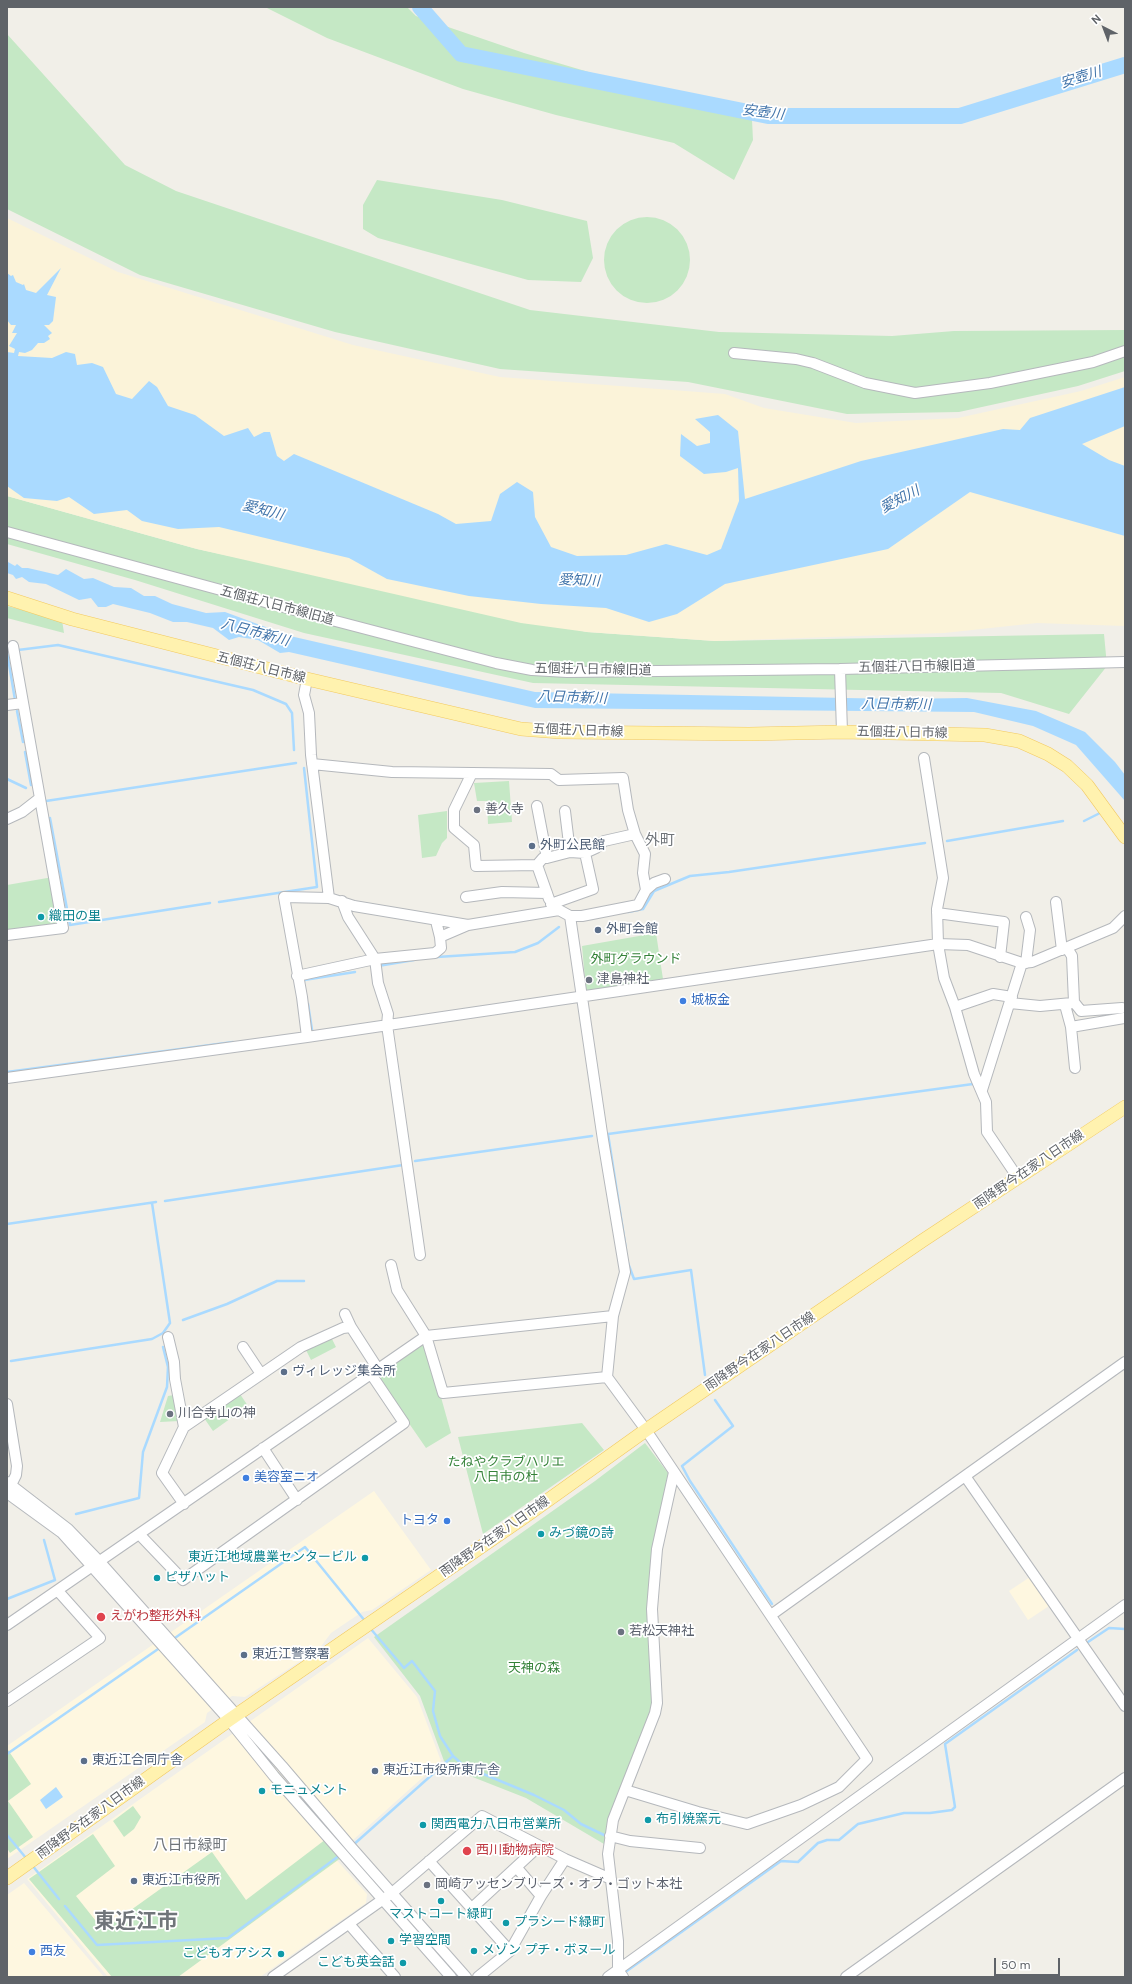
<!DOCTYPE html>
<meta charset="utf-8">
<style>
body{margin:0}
#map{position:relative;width:1132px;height:1984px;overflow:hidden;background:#f1efe8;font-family:"DM Sans",sans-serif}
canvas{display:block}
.frame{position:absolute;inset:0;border:8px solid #5f6368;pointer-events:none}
.north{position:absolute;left:1084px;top:8px;width:40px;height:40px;-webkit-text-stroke:3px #fff;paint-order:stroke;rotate:318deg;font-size:11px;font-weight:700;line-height:16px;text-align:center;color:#5f6368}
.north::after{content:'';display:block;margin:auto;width:14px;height:18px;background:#5f6368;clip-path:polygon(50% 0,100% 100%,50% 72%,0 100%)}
.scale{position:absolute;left:994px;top:1958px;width:66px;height:18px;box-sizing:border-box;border:2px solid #5f6368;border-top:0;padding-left:5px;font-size:12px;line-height:14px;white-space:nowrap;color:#5f6368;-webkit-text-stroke:3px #fff;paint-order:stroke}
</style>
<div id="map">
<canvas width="1132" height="1984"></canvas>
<div class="frame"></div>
<div class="north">N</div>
<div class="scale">50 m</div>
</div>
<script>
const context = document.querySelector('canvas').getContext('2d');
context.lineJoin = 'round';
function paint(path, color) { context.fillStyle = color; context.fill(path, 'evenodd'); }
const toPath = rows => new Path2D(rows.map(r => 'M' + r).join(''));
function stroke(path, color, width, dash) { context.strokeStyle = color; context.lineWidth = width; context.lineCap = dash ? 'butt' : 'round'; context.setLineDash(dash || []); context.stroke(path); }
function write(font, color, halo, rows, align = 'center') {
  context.font = font + ' "DM Sans","Noto Sans JP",sans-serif'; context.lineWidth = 3.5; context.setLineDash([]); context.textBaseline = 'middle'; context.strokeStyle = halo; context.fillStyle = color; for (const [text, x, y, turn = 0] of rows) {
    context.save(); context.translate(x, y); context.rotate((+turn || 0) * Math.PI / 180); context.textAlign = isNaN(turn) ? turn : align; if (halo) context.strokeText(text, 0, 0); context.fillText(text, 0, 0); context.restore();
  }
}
paint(toPath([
 [374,1491,431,1570,372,1610,362,1612,331,1633,319,1649,245,1697,232,1696,207,1713,205,1722,7,1859,7,1746],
 [1030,1577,1049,1606,1028,1620,1009,1591],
 [368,1638,417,1697,441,1761,334,1857,367,1894,366,1903,260,1977,108,1977,27,1879],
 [24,1883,104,1977,7,1977,7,1895]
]), '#fef7e0');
paint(toPath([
 [265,7,407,7,416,16,524,53,752,120,753,140,734,180,674,143,556,115,463,89,327,38],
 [7,34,125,165,176,191,530,310,719,332,892,336,954,331,1125,330,1125,371,1078,386,959,412,847,414,688,382,500,369,335,332,140,275,7,209],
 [377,180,502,200,587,221,593,258,581,282,528,280,378,238,363,229,363,205],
 '604 260a43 43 0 1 1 86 0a43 43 0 1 1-86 0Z',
 [7,496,197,549,587,632,715,641,1104,634,1107,666,1069,714,1001,693,533,683,304,633,135,580,7,544],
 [7,606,62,620,64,633,7,618],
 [509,781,512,822,488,824,487,801,477,801,474,783],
 [447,811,447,838,442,843,436,856,422,858,418,815],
 [53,877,63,928,7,935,7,885],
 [656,933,663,979,586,991,582,946],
 [331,1337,336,1347,311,1360,306,1350],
 [425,1340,451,1433,426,1448,375,1374],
 [240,1394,248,1406,213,1431,204,1418],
 [174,1395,179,1421,160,1422,168,1396],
 [582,1423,604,1450,483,1534,458,1437],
 [645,1443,668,1473,653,1550,652,1702,651,1712,616,1801,604,1844,526,1798,465,1774,444,1761,420,1696,374,1637,595,1481],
 [8,1750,31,1784,8,1801,33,1837,10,1853,7,1848],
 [133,1806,141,1817,134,1829,124,1837,113,1821],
 [334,1833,349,1852,178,1977,112,1977,29,1879,93,1834,115,1866,76,1896,103,1930,212,1852,246,1900]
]), '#c5e8c5');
paint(toPath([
 [7,218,118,272,353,345,500,377,725,394,764,408,856,423,958,418,1081,391,1125,377,1125,626,1037,623,944,633,715,641,587,632,521,623,197,549,7,496]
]), '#fbf3d9');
paint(toPath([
 [61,268,47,295,56,297,53,321,49,325,44,325,52,333,48,336,50,339,44,343,38,343,32,350,25,353,19,352,18,356,52,358,66,352,75,354,77,365,92,363,103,367,116,394,132,399,149,381,157,387,168,406,195,415,224,436,248,428,254,437,264,432,270,432,277,456,284,461,294,454,438,514,456,524,491,521,500,494,517,482,533,492,535,517,551,547,577,556,626,555,666,544,707,555,721,549,739,501,738,468,726,472,704,474,680,456,681,434,697,446,710,443,710,432,695,419,718,415,738,431,745,499,861,461,1003,429,1020,430,1030,418,1125,387,1125,426,1082,444,1109,460,1125,466,1125,536,970,492,888,549,725,584,677,614,649,622,606,608,541,604,469,596,387,579,349,558,219,527,178,529,142,521,127,510,94,514,69,497,57,501,24,498,7,486,7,352,14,353,15,349,9,346,17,333,12,333,16,325,11,325,7,320,7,273,11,276,13,275,16,282,23,285,24,284,26,290,36,293],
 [8,562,15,566,17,564,22,568,28,568,58,575,66,569,84,579,93,578,114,587,131,588,144,596,155,596,172,604,206,613,225,612,290,636,535,692,898,699,967,698,1036,711,1085,732,1115,762,1125,775,1125,801,1076,745,1033,726,974,712,535,708,289,652,280,653,258,640,239,637,229,640,213,628,187,622,173,622,150,613,113,604,106,607,98,607,91,598,79,600,46,584,29,582,22,577,16,579,13,575,7,573],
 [56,1787,63,1797,46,1809,40,1800]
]), '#aadaff');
stroke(toPath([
 [18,650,58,645,253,690,286,704,292,713,294,750],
 [7,652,15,700],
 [17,711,23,742],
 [25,752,31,785],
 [7,779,26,788],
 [46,801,296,763],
 [50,818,70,925,210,903],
 [1084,821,1100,813],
 [947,841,1063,821],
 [219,902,317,887,304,768],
 [628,912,643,909,654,891,690,876,729,872,925,843],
 [437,957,515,952,538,943,559,927],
 [378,966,414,960],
 [304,982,304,980,355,972],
 [308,1004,312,1030],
 [7,1072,233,1042],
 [415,1161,592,1136],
 [165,1201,403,1165],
 [7,1224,156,1202],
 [626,1250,608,1134,973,1084],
 [628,1263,634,1279,691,1270,705,1375],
 [183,1320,227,1304,277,1281,304,1281],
 [11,1361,152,1339,163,1333,170,1323,152,1203],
 [715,1400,733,1426,682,1466,690,1481,772,1604],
 [76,1514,139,1498,143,1452,167,1387,168,1367,163,1347],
 [7,1599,55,1580,44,1540],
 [370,1628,404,1668,412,1661,435,1691,433,1711,440,1736,453,1756,464,1766,534,1795,564,1810,581,1824,604,1835],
 [172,1640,305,1547,365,1621],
 [1088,1642,1109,1628,1125,1629],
 [7,1754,161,1647],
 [7,1835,26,1858],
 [352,1846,453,1756],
 [32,1865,59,1899],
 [65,1906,97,1945,228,1938,340,1855],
 [624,1973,781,1861,798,1862,818,1843,827,1840,839,1840,858,1824,904,1813,930,1813,952,1810,955,1807,945,1744,1077,1650]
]), '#aadaff', 2.5);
stroke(toPath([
 [420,7,461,54,768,116,960,116,1125,65]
]), '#aadaff', 16);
const minor = toPath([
 [734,353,796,359,813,363,865,383,915,393,990,383,1093,362,1125,351],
 [7,532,324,618,496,663,532,670,567,672,840,669,1125,662],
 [840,669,842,732],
 [307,679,304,695,309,713,311,755,329,898,354,906,468,925],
 [7,705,23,703],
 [924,758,943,878,937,909,938,944,944,978,955,1007,974,1074,986,1102,987,1132,1018,1178],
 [312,764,392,772,472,773,454,810,454,828,474,845,476,866,537,865,543,858,547,858],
 [537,806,547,858,570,852,585,853,593,889,551,904],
 [565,811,570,852],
 [7,819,22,812,40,798],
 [585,853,596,848,604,841,635,834],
 [537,865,549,899],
 [646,890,654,883,665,879],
 [466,897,502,892,547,893],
 [342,901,348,917,375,959,378,983,388,1014,387,1025,420,1255],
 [1056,902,1062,950],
 [937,913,1004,922,1000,957],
 [570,916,603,1140,625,1272,613,1316,607,1377,646,1430,867,1759,839,1787,801,1805,747,1824,698,1812,625,1790],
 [1026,917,1030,930,1026,963],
 [7,935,63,928,13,646],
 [440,937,468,925,559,910,570,916,582,916,638,905,646,890,643,873,645,854,635,834,628,810,623,778,559,780,551,774,472,773],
 [1067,948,1072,956,1074,1002,1081,1011,1122,1008],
 [297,976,375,959,435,953,441,948,440,937,436,921],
 [1010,1003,1040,1006,1072,1003],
 [1065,1005,1071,1027,1075,1068],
 [955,1007,993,994,1012,997],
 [1071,1027,1124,1018],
 [307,1037,302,997,284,897,329,898],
 [7,1078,307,1037,938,944,968,945,1022,963,1032,962,1113,928,1125,916],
 [982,1090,1022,963],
 [391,1265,397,1290,426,1336,443,1393,607,1377],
 [345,1314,351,1327],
 [168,1337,174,1362,175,1379,184,1427],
 [243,1347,261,1374],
 [7,1404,17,1466,16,1475,11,1485],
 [263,1448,297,1500],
 [965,1476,1125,1362],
 [7,1482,68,1529,100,1562,282,1766,351,1847,466,1977],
 [7,1493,62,1533,229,1720,274,1776,451,1977],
 [184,1504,162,1473,184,1427,301,1347,343,1328,351,1327,378,1369],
 [139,1534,183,1580,404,1423,371,1374],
 [771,1615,965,1476,1125,1706],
 [7,1625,426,1336,613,1316],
 [7,1701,100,1638,58,1591],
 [610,1836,630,1841,700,1848],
 [429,1861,510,1951],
 [517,1868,541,1896],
 [472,1908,539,1846],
 [349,1924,395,1977],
 [273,1977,392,1893,482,1816,565,1859,611,1879],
 [478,1977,510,1951,541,1896,565,1859],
 [608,1977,1125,1605],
 [623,1977,618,1970,618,1941,608,1854,613,1820,655,1713,657,1703,652,1609,657,1549,674,1472],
 [846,1977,1125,1778]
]);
const major = toPath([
 [7,598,72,619,307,679,521,729,560,732,749,734,842,732,985,735,1019,741,1048,754,1067,766,1087,785,1125,837],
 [7,1878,229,1720,523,1518,646,1430,922,1241,1125,1107]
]);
stroke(minor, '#b5b8bc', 12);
stroke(major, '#f2c960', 14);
stroke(minor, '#fff', 10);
stroke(major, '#fff2af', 13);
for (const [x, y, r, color] of [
 [477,810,4,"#6b7280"],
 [532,846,4,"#5c6f8a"],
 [41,917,4,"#0f9aa8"],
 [598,930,4,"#5c6f8a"],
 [589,980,4,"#6b7280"],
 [683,1001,4,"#3f7fe0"],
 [284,1372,4,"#5c6f8a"],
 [170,1414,4,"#6b7280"],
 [246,1478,4,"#3f7fe0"],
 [447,1521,4,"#3f7fe0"],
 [541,1534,4,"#0f9aa8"],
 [365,1558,4,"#0f9aa8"],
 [157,1578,4,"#0f9aa8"],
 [101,1617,5,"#e0444e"],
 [621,1632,4,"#6b7280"],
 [244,1655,4,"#5c6f8a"],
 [84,1761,4,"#5c6f8a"],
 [375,1771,4,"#5c6f8a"],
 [262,1791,4,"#0f9aa8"],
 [648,1820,4,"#0f9aa8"],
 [423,1825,4,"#0f9aa8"],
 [467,1851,5,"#e0444e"],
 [134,1881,4,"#5c6f8a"],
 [427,1885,4,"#6b7280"],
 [441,1901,4,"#0f9aa8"],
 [506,1923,4,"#0f9aa8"],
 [391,1941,4,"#0f9aa8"],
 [474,1951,4,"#0f9aa8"],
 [32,1952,4,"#3f7fe0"],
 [281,1954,4,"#0f9aa8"],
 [403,1963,4,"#0f9aa8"]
]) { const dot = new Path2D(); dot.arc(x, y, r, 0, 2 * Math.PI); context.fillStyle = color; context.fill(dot); stroke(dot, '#fff', 1.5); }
write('13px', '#5f6368', '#fff', [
 ["五個荘八日市線旧道",277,606,15],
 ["五個荘八日市線旧道",917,667,-1],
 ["五個荘八日市線",261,668,14],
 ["五個荘八日市線旧道",593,670,1],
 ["五個荘八日市線",578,731,2],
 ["五個荘八日市線",902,733,1],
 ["雨降野今在家八日市線",1029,1170,-34],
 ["雨降野今在家八日市線",760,1352,-34],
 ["雨降野今在家八日市線",495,1537,-35],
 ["雨降野今在家八日市線",91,1818,-36]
]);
write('13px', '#5b616d', '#fff', [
 ["善久寺",485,810],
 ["津島神社",597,980],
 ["川合寺山の神",178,1414],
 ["若松天神社",629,1632],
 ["岡崎アッセンブリーズ・オブ・ゴット本社",435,1885]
], 'left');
write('13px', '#4e5e75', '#fff', [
 ["外町公民館",540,846],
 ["外町会館",606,930],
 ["ヴィレッジ集会所",292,1372],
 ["東近江警察署",252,1655],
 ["東近江合同庁舎",92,1761],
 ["東近江市役所東庁舎",383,1771],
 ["東近江市役所",142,1881]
], 'left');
write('13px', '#0d838f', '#fff', [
 ["織田の里",49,917],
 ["みづ鏡の詩",549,1534],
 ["東近江地域農業センタービル",357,1558,"right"],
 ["ピザハット",165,1578],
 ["モニュメント",270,1791],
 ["布引焼窯元",656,1820],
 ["関西電力八日市営業所",431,1825],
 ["マストコート緑町",441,1915,"center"],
 ["プラシード緑町",514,1923],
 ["学習空間",399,1941],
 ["メゾン プチ・ボヌール",482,1951],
 ["こどもオアシス",273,1954,"right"],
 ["こども英会話",395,1963,"right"]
], 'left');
write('13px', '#348238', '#fff', [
 ["外町グラウンド",636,960],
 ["たねやクラブハリエ",506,1463],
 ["八日市の杜",506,1478],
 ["天神の森",534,1669]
]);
write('13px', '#366cbe', '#fff', [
 ["城板金",691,1001],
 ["美容室ニオ",254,1478],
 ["トヨタ",439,1521,"right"],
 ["西友",40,1952]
], 'left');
write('13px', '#be3a42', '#fff', [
 ["えがわ整形外科",110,1617],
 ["西川動物病院",476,1851]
], 'left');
write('italic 14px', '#4174aa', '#fff', [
 ["安壺川",1081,78,-17],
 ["安壺川",763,113,7],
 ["愛知川",900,500,-28],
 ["愛知川",263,511,15],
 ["愛知川",579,581,2],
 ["八日市新川",255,633,15],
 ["八日市新川",572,698,2],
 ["八日市新川",896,705,1]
]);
write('15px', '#70757a', '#fff', [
 ["外町",660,841],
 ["八日市緑町",190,1846]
]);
write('bold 21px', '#70757a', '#fff', [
 ["東近江市",136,1922]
]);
</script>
